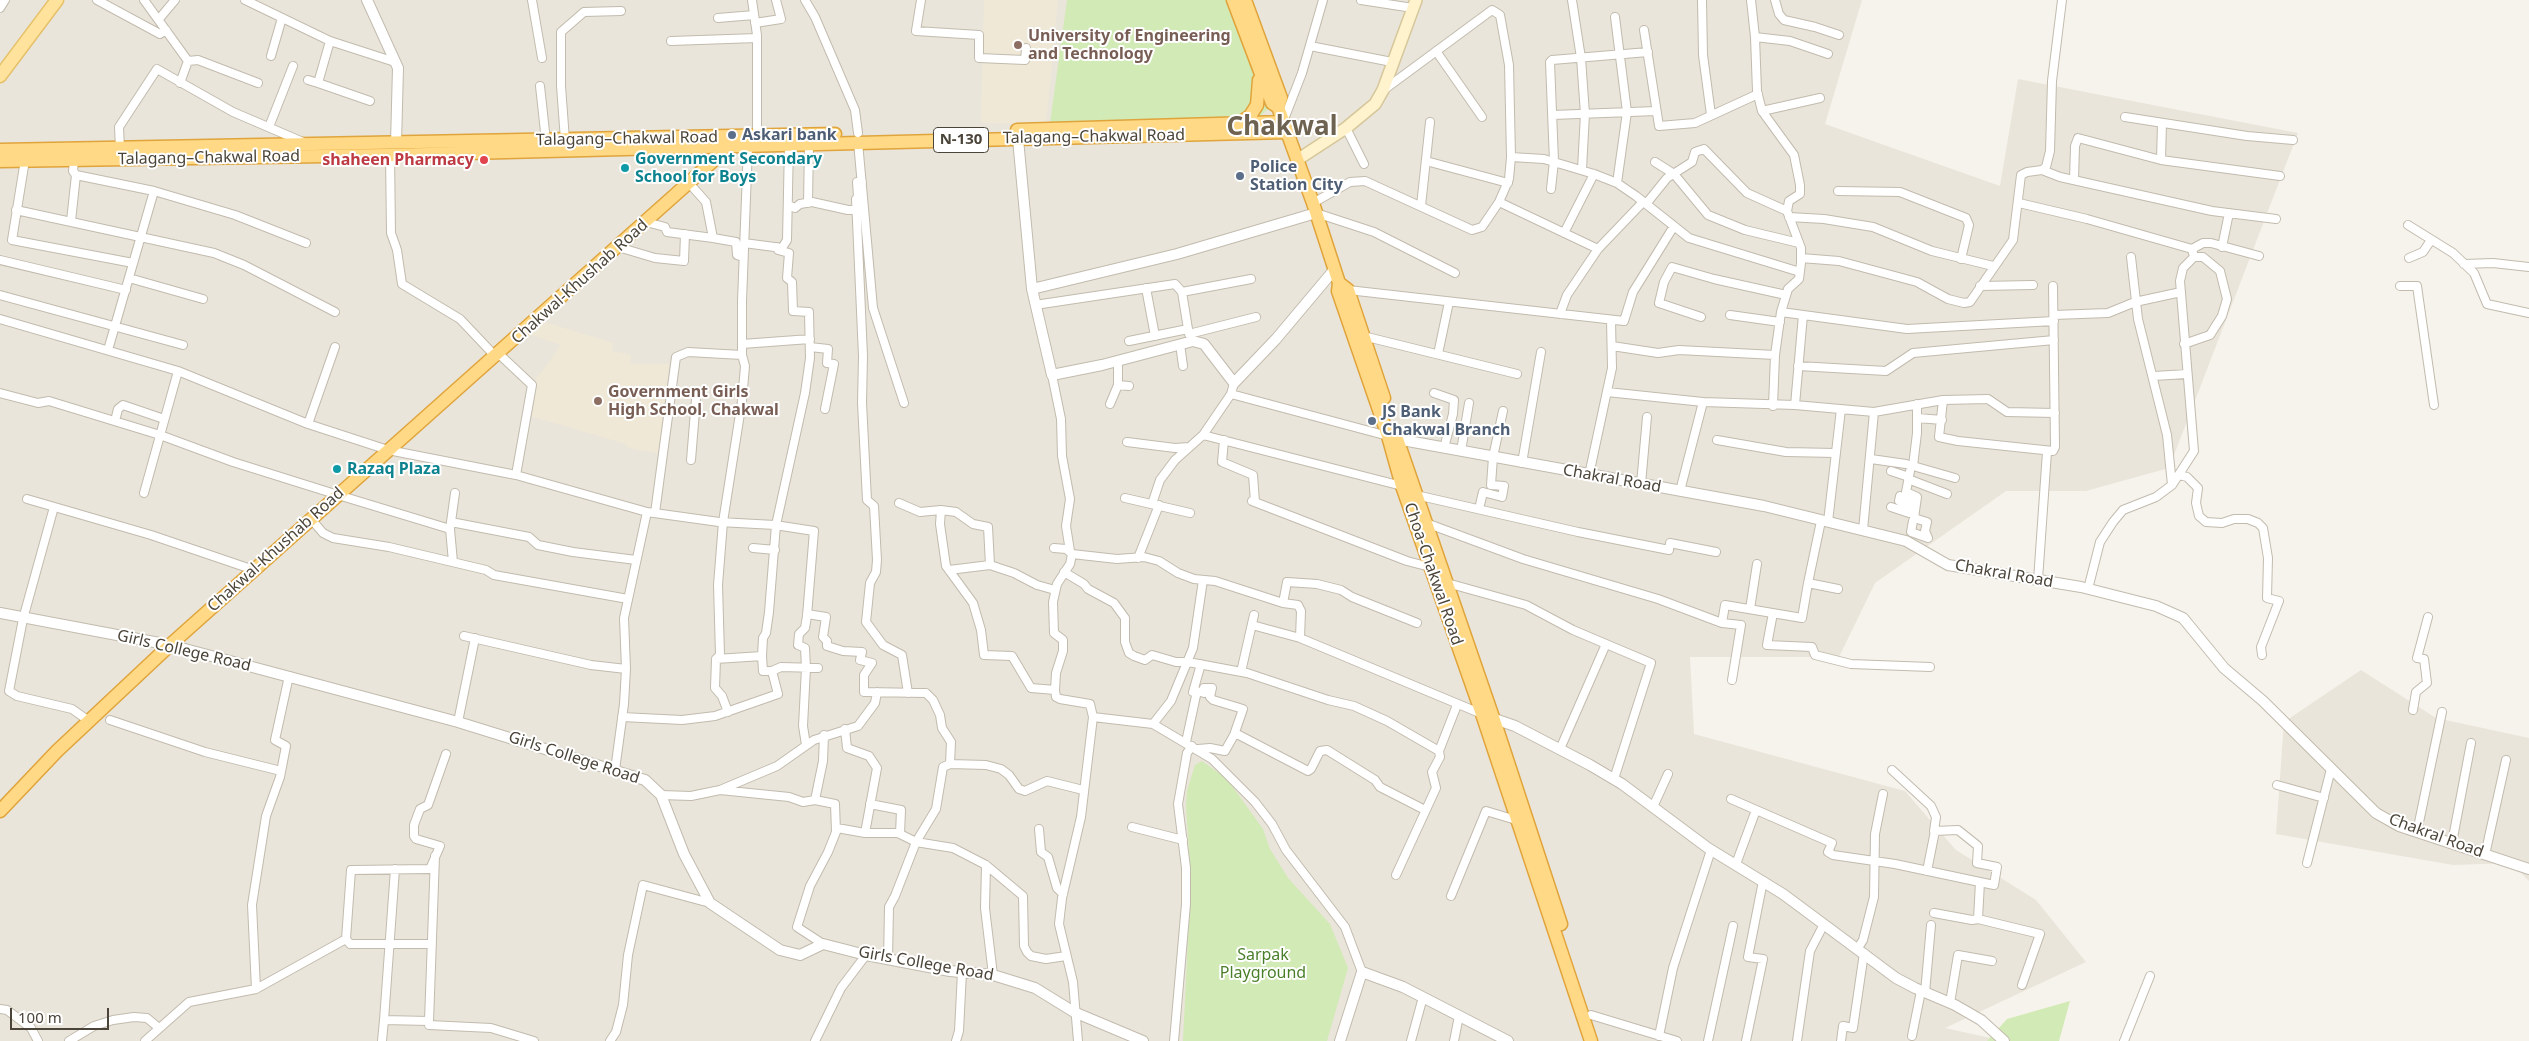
<!DOCTYPE html>
<meta charset="utf-8">
<style>
body{margin:0}
#map{position:relative;width:2529px;height:1041px;overflow:hidden;background:#f6f3ec;font-family:"Noto Sans",sans-serif}
canvas{display:block}
.scale{position:absolute;left:10px;top:1008px;width:99px;height:22px;box-sizing:border-box;border:2px solid #4b4439;border-top:0;padding-left:6px;font-size:15px;line-height:18px;white-space:nowrap;color:#4b4439;-webkit-text-stroke:4px #fff;paint-order:stroke}
</style>
<div id="map">
<canvas width="2529" height="1041"></canvas>
<div class="scale">100 m</div>
</div>
<script>
const context = document.querySelector('canvas').getContext('2d');
context.lineJoin = 'round';
function paint(path, color) { context.fillStyle = color; context.fill(path, 'evenodd'); }
const toPath = rows => new Path2D(rows.map(r => 'M' + r).join(''));
function stroke(path, color, width, dash) { context.strokeStyle = color; context.lineWidth = width; context.lineCap = dash ? 'butt' : 'round'; context.setLineDash(dash || []); context.stroke(path); }
function write(font, color, halo, rows, align = 'center') {
  context.font = font + ' "Noto Sans",sans-serif'; context.lineWidth = 4; context.setLineDash([]); context.textBaseline = 'middle'; context.strokeStyle = halo; context.fillStyle = color; for (const [text, x, y, turn = 0] of rows) {
    context.save(); context.translate(x, y); context.rotate((+turn || 0) * Math.PI / 180); context.textAlign = isNaN(turn) ? turn : align; if (halo) context.strokeText(text, 0, 0); context.fillText(text, 0, 0); context.restore();
  }
}
paint(toPath([
 [0,0,1862,0,1825,124,2000,186,2018,79,2298,133,2169,468,2086,491,2006,491,1875,583,1839,657,1690,657,1694,734,1905,791,1956,850,2036,900,2086,962,1945,1028,2004,1041,0,1041],
 [2361,670,2436,718,2529,738,2529,881,2511,863,2453,865,2276,834,2284,722]
]), '#eae5da');
paint(toPath([
 [984,0,1058,0,1046,124,981,123],
 [541,321,613,343,612,351,631,355,630,364,669,364,661,454,629,448,623,443,530,416,532,385,561,345,531,335]
]), '#efe8d6');
paint(toPath([
 [1067,0,1226,0,1268,109,1260,116,1050,123],
 [1202,761,1227,779,1263,829,1270,849,1288,878,1330,924,1348,968,1327,1041,1183,1041,1189,918,1190,866,1186,807,1187,791,1195,765],
 [2070,1001,2059,1041,1987,1041,2007,1019]
]), '#d2eab5');
const minor = toPath([
 [97,0,160,34,166,30],
 [144,0,188,61,180,83],
 [245,0,330,41,395,62],
 [532,0,542,58],
 [752,0,757,35,757,136],
 [805,0,815,17,855,110,858,133],
 [921,0,916,31,979,35,979,58,1025,60,1026,48],
 [1361,0,1413,8],
 [1572,0,1581,58,1585,114,1582,169],
 [1702,0,1703,55,1711,115],
 [1751,0,1755,37,1757,91,1762,111,1794,155,1800,185,1800,194,1789,201,1787,211,1801,248,1801,263,1799,279,1788,289,1781,312,1775,355,1773,406],
 [1775,0,1779,14,1784,20,1815,27,1839,35],
 [0,8,5,0],
 [1615,17,1627,112,1617,183],
 [718,18,754,15],
 [159,19,175,0],
 [755,23,781,19,776,0],
 [1644,30,1659,126,1695,123,1758,94],
 [1755,37,1790,41,1828,54],
 [330,41,318,83,370,101],
 [671,41,757,38],
 [1310,46,1392,62],
 [1436,51,1482,117],
 [271,56,282,18],
 [188,61,198,60,258,83],
 [308,80,318,83],
 [540,86,546,141],
 [1762,111,1820,98],
 [1553,115,1656,111],
 [2125,117,2247,136,2293,140],
 [1283,122,1302,73,1323,0],
 [269,127,293,66],
 [1346,128,1364,164],
 [565,140,561,86,561,32,584,12,621,11],
 [858,142,873,308,904,403],
 [748,146,742,301,742,355,745,366,742,401,723,522,718,585,720,655,716,659,762,656,763,671,772,671,781,667,818,668],
 [120,149,119,127,157,69,233,112,303,142],
 [390,155,391,233,397,250,402,284,460,319,496,357],
 [1511,157,1544,159,1594,174,1617,183,1636,196,1689,238,1800,272],
 [25,160,12,240,133,263],
 [74,160,73,171,76,175,154,191,235,215,306,243],
 [2161,160,2162,123],
 [1426,161,1508,183],
 [1655,162,1674,174,1708,215,1745,230,1799,243],
 [2042,170,2060,177,2212,211,2276,219],
 [2074,180,2075,146,2078,138,2161,160,2280,176],
 [862,182,857,182,858,197,856,199,863,356,862,403,867,500,874,506,877,560,876,572,870,583,866,622,883,645,902,655,908,693],
 [689,183,706,202,713,238,736,242,737,255,743,257],
 [1551,189,1554,161,1550,62,1552,60,1648,52],
 [1838,191,1900,192,1966,218,1969,225,1961,259],
 [1499,202,1598,249],
 [808,203,809,144],
 [1313,203,1350,182,1365,181,1472,230,1482,227,1499,202,1509,179,1511,157,1509,65,1500,15,1492,10,1385,89],
 [2019,203,2087,219,2192,249,2194,257,2183,268,2180,281,2194,451,2172,485,2156,497,2123,510,2113,522,2100,542,2088,589],
 [1646,204,1667,178,1692,162,1695,152,1704,149,1747,193,1787,211],
 [788,205,795,208,800,204,812,202,848,210,856,210],
 [1421,206,1430,122],
 [16,210,214,253,244,265,335,312],
 [1316,213,1374,232,1455,273],
 [1789,217,1824,219,1873,227,1932,251,1993,266],
 [71,221,76,175],
 [646,222,665,227,667,232,713,238],
 [2408,225,2453,253,2474,273,2487,304,2529,313],
 [1564,233,1594,174],
 [744,243,782,248,787,240,789,144],
 [618,247,655,258,684,261,685,234],
 [2222,247,2229,213],
 [2192,249,2203,243,2211,243,2259,256],
 [2131,257,2138,319,2167,435,2172,485],
 [1801,258,1839,261,1917,282,1948,299,1964,303,1970,302,2013,240,2021,175,2027,172,2042,170,2046,167,2050,151,2052,81,2062,0],
 [2409,258,2423,252,2431,240],
 [0,260,126,290],
 [2464,264,2493,263,2529,267],
 [129,278,203,299],
 [1980,286,2033,285],
 [2400,286,2417,286,2434,405],
 [1146,288,1155,336],
 [1348,290,1624,321,1633,292,1674,226],
 [0,295,183,345],
 [1035,305,1175,284,1182,292,1251,279],
 [1781,312,1907,329,2054,321],
 [1560,314,1567,295,1598,249,1643,202],
 [1730,315,1780,322],
 [2054,315,2108,313,2135,302,2181,292],
 [1701,317,1659,303,1664,282,1672,267,1714,279,1786,295],
 [0,319,178,371,308,424,388,450,516,475,532,385,499,354],
 [1188,329,1189,334,1256,317],
 [1363,336,1517,374],
 [1129,341,1188,329,1182,292],
 [742,344,810,339],
 [1180,344,1183,366],
 [2184,344,2210,335,2222,316,2227,299,2220,271,2203,257,2194,257],
 [1612,346,1658,353,1679,350,1775,355],
 [810,347,828,349,827,363,834,364,825,409],
 [108,350,154,191],
 [1438,354,1449,302],
 [1118,361,1118,385,1129,386],
 [1798,366,1886,371,1913,353,2054,340],
 [1052,375,1061,419,1062,456,1070,499,1066,526,1070,551],
 [2154,376,2187,374],
 [1607,392,1703,402,1795,405,1874,412,1943,400,1988,399,2007,412,2055,413],
 [0,393,38,403,49,401,160,435,233,462,335,494],
 [1434,393,1454,400,1453,414,1444,448],
 [1231,394,1388,436],
 [1943,400,1939,437,1958,441,2053,451,2055,447,2053,286],
 [1110,404,1118,385],
 [1795,405,1803,315],
 [1918,418,1942,420],
 [115,421,118,409,123,405,164,419],
 [308,424,335,347],
 [1203,435,1402,486],
 [1224,440,1222,462,1253,475,1255,502],
 [1717,440,1786,452,1835,453],
 [1127,442,1175,448,1189,447],
 [1461,451,1469,403],
 [1871,459,1906,464,1955,478],
 [691,460,696,399],
 [1522,463,1541,352],
 [1913,466,1917,433,1917,404],
 [1891,471,1909,477],
 [1910,471,1906,492,1917,497,1914,518,1927,522,1925,531,1928,538,1911,532,1913,521],
 [516,475,647,512,719,522,775,525,814,531,807,616,805,628,799,634,798,645,805,648,806,668,803,726,806,745],
 [1589,475,1612,368,1611,320],
 [2179,475,2187,477,2198,488,2196,503,2199,516,2206,522,2222,523,2234,519,2248,519,2258,523,2263,528,2268,558,2267,598,2279,601,2261,647,2262,655],
 [1908,479,1947,494],
 [1641,484,1647,417],
 [1680,491,1703,402],
 [144,493,178,371],
 [338,495,450,529],
 [1416,495,1578,532,1669,550,1670,543,1716,552],
 [1125,498,1190,513],
 [27,499,151,535,254,570],
 [1252,501,1407,561,1430,567],
 [899,503,920,512,941,510,956,512,973,524,988,527,990,565],
 [1152,504,1160,480,1175,460,1203,435,1231,394,1234,383],
 [54,507,23,619,9,691,17,696,72,709,89,721],
 [1891,507,1909,513,1912,500,1900,496,1899,501,1906,504],
 [1479,509,1483,492,1502,497,1504,486,1491,485,1493,457,1503,411],
 [941,510,940,524,946,566,973,603,981,630,984,655,1012,656,1031,688,1055,690],
 [655,513,676,357,688,352,742,355],
 [311,519,323,533,333,538,389,547,486,570,494,575,628,599],
 [1821,521,1808,583,1838,589],
 [451,522,529,537,538,545,573,552,636,560],
 [1828,522,1841,409],
 [1426,523,1523,559,1658,599,1722,623,1741,625,1732,680],
 [1863,530,1874,412],
 [753,548,775,550],
 [1054,548,1066,549,1072,554,1117,559,1144,557,1159,561,1178,573,1194,579,1215,581,1283,603,1298,605,1301,611,1300,638],
 [1072,554,1070,564,1057,584,1053,602,1054,633,1063,640,1063,651,1056,673,1055,690,1056,697,1060,699,1090,704,1093,717],
 [1138,558,1159,505],
 [453,562,450,529,455,493],
 [949,570,990,565,1014,573,1037,585,1055,590],
 [1064,572,1084,584,1088,589,1114,603,1125,618,1125,642,1129,653,1134,656,1145,660,1152,655,1176,662,1188,662,1247,673,1328,700,1354,706,1387,721,1439,751],
 [2038,580,2047,452],
 [1447,583,1526,605,1573,630,1651,663,1614,779],
 [1283,603,1287,582,1317,584,1341,590,1352,597,1417,623],
 [1750,609,1757,564],
 [1773,613,1767,645,1812,647,1815,655,1851,664,1930,667],
 [807,614,826,617,823,637,827,641,827,646,843,651,862,652,860,660,872,663,864,675,864,692,926,693,933,700,940,715,942,728,951,742,950,764,943,767,936,809,916,842,895,896,889,907,888,960],
 [1722,623,1725,605,1802,618,1808,583],
 [1252,625,1300,638,1482,714],
 [464,636,591,665,626,669],
 [762,656,763,638,766,633,769,612,776,525,805,393,810,358,809,312,793,311,792,282,787,278,789,253,778,250,777,247],
 [716,659,715,688,722,696,728,712],
 [1241,672,1254,615],
 [1193,692,1201,664],
 [2413,710,2416,692,2427,683,2424,659,2417,658,2428,617],
 [622,717,682,720,715,716,778,694,772,671],
 [110,720,205,752,281,771],
 [458,722,475,638],
 [1153,724,1171,701,1193,648,1203,580],
 [845,729,847,748,869,756,877,768,865,833],
 [1235,733,1308,771,1311,769,1320,751,1327,750,1375,780,1380,787,1425,810],
 [1186,742,1197,691,1204,693,1204,688,1212,688,1210,697,1213,700,1243,709,1234,735,1225,751,1210,748,1198,749],
 [1560,749,1606,644],
 [950,764,986,765,1001,769,1009,775,1019,789,1025,791,1047,781,1083,790],
 [615,770,624,704,626,669,624,618,647,512],
 [2277,785,2324,798],
 [720,790,777,766,814,740,858,726,875,703,877,692],
 [661,795,691,796,720,790,789,797,803,802,815,800,835,804,836,832,828,852,810,886,797,927,823,944],
 [1731,799,1832,843,1828,852,1833,855,1895,864,1994,885,1997,867,1977,863,1978,846,1958,830,1934,831,1936,817,1931,806,1892,770],
 [815,800,823,761,824,735],
 [870,804,901,810,900,834],
 [1653,807,1668,774],
 [1132,827,1183,840],
 [837,828,865,833,898,833,916,842,953,848,986,865,1023,896,1024,946,1027,952,1031,956,1046,959,1066,956],
 [1039,829,1041,852,1048,857,1057,888,1063,894],
 [2417,832,2442,712],
 [2452,843,2471,743],
 [2485,855,2506,760],
 [2307,863,2331,769],
 [1736,864,1756,810],
 [986,865,985,908,993,975],
 [395,869,384,1020,429,1021,435,856],
 [1927,871,1935,831],
 [1396,875,1436,788,1432,772,1440,757,1439,751,1457,705],
 [1980,882,1978,919,2040,934,2022,985],
 [1451,896,1486,811,1516,820],
 [1934,913,1972,920,1978,919],
 [346,939,351,870,430,869,440,846,416,839,414,836,414,825,420,809,428,805,446,754],
 [346,939,350,944,432,944],
 [1858,948,1863,940,1874,897,1875,834,1883,794],
 [256,989,252,905,266,816,280,777,286,746,275,740,289,676],
 [1925,993,1931,925],
 [1950,1003,1958,955,1992,961],
 [0,1009,7,1010,31,1028,38,1041],
 [1591,1015,1677,1041],
 [429,1021,429,1025,491,1028,534,1041],
 [1659,1036,1673,968,1711,850],
 [1912,1036,1921,991],
 [69,1041,94,1026,113,1020,134,1017,147,1018,159,1028],
 [145,1041,189,1002,256,989,346,939],
 [382,1041,384,1020],
 [610,1041,616,1032,623,1005,628,955,643,885,710,903],
 [815,1041,841,988,866,955],
 [956,1041,959,1031,962,972],
 [1078,1041,1073,982,1059,924,1062,898,1081,817,1093,717,1153,724,1212,759,1255,802,1272,824,1286,850,1345,927,1362,972],
 [1174,1041,1186,904,1186,868,1178,804,1187,753,1192,746],
 [1411,1041,1423,997],
 [1454,1041,1459,1016],
 [1708,1041,1733,926],
 [1746,1041,1763,959,1748,957,1763,881],
 [1797,1041,1810,951,1824,924],
 [1841,1041,1843,1026,1853,1028,1864,953],
 [2124,1041,2150,976]
]);
const tertiary = toPath([
 [367,0,398,68,396,143],
 [1019,134,1018,139,1032,289,1052,375,1102,365,1193,341,1204,344,1234,383,1276,339,1334,270],
 [1032,289,1177,254,1316,213],
 [1397,439,1764,506,1906,541,1948,565,2081,587,2156,606,2183,618,2224,668,2263,701,2376,813,2399,826,2529,869],
 [0,613,170,645,458,722,645,780,661,795,684,854,710,903,780,950,800,955,823,944,866,955,950,971,993,975,1035,988,1074,1012,1143,1041],
 [1489,717,1515,726,1590,765,1622,784,1708,848,1783,894,1896,978,1915,988,1955,1005,1981,1020,2004,1041],
 [1340,1041,1362,972,1403,987,1508,1041]
]);
const secondary = toPath([
 [1297,160,1346,128,1375,104,1383,90,1416,0]
]);
const primary = toPath([
 [0,76,57,0]
]);
const trunk = toPath([
 [1233,0,1272,103,1278,107],
 [1245,0,1281,98,1278,107],
 [1278,107,1313,203,1339,283,1338,291,1388,436,1402,486,1482,714,1591,1041],
 [1239,123,1250,116,1257,105,1259,80],
 [1017,130,1283,122],
 [0,150,835,134],
 [0,161,390,155,1287,132],
 [1339,283,1348,290,1384,398],
 [1395,433,1497,729,1561,924],
 [0,811,57,751,170,645,731,145]
]);
stroke(minor, '#c2bbae', 10);
stroke(tertiary, '#c2bbae', 12);
stroke(secondary, '#d6c79b', 14);
stroke(primary, '#e6c16a', 15);
stroke(trunk, '#e0a43c', 15);
stroke(minor, '#fff', 8);
stroke(tertiary, '#fff', 10);
stroke(secondary, '#fff3cd', 11);
stroke(primary, '#ffe39c', 12);
stroke(trunk, '#ffd985', 12);
for (const [x, y, r, color] of [
 [1018,45,5,"#8d6e63"],
 [732,135,5,"#5c6f8a"],
 [484,160,5,"#e0444e"],
 [625,168,5,"#0f9aa8"],
 [1240,176,5,"#5c6f8a"],
 [598,401,5,"#8d6e63"],
 [1372,421,5,"#5c6f8a"],
 [337,469,5,"#0f9aa8"]
]) { const dot = new Path2D(); dot.arc(x, y, r, 0, 2 * Math.PI); context.fillStyle = color; context.fill(dot); stroke(dot, '#fff', 2); }
for (const [x, y, w] of [
 [961,140,55]
]) { const box = new Path2D(); box.roundRect(x - w / 2, y - 12.5, w, 25, 4); context.fillStyle = '#fff'; context.fill(box); stroke(box, '#4b4439', 1); }
write('bold 15px', '#4b4439', null, [
 ["N-130",961,140]
]);
write('bold 16px', '#785e54', '#fff', [
 ["University of Engineering",1028,36],
 ["and Technology",1028,54],
 ["Government Girls",608,392],
 ["High School, Chakwal",608,410]
], 'left');
write('bold 16px', '#4e5e75', '#fff', [
 ["Askari bank",742,135],
 ["Police",1250,167],
 ["Station City",1250,185],
 ["JS Bank",1382,412],
 ["Chakwal Branch",1382,430]
], 'left');
write('16px', '#4b4439', '#fff', [
 ["Talagang–Chakwal Road",1094,137,-1],
 ["Talagang–Chakwal Road",627,139,-1],
 ["Talagang–Chakwal Road",209,158,-1],
 ["Chakwal-Khushab Road",580,282,-42],
 ["Chakral Road",1612,479,10],
 ["Chakwal-Khushab Road",276,550,-42],
 ["Choa-Chakwal Road",1433,574,71],
 ["Chakral Road",2004,574,10],
 ["Girls College Road",184,651,13],
 ["Girls College Road",574,758,18],
 ["Chakral Road",2436,836,20],
 ["Girls College Road",926,964,10]
]);
write('bold 16px', '#0d838f', '#fff', [
 ["Government Secondary",635,159],
 ["School for Boys",635,177],
 ["Razaq Plaza",347,469]
], 'left');
write('bold 16px', '#be3a42', '#fff', [
 ["shaheen Pharmacy",474,160]
], 'right');
write('16px', '#4a7f2a', '#fff', [
 ["Sarpak",1263,955],
 ["Playground",1263,973]
]);
write('bold 26px', '#6e6250', '#fff', [
 ["Chakwal",1282,128]
]);
</script>
